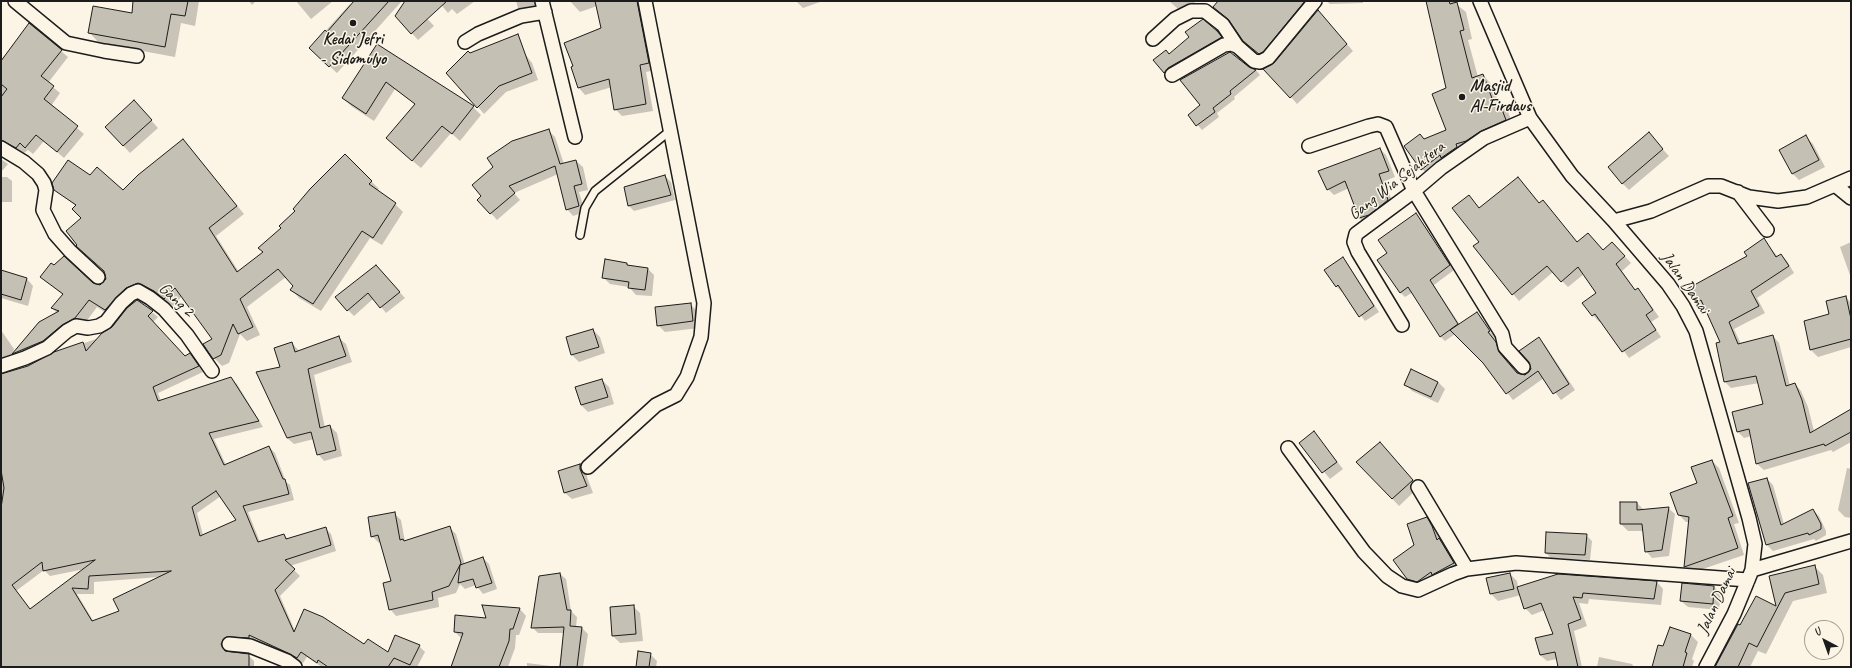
<!DOCTYPE html>
<style>
body{margin:0}
#map{position:relative;width:1852px;height:668px;overflow:hidden;background:#fcf5e5;font-family:Caveat,sans-serif}
canvas{display:block}
.frame{position:absolute;inset:0;border:2px solid #1c1c1c;pointer-events:none}
.north{position:absolute;left:1804px;top:620px;width:40px;height:40px;box-sizing:border-box;background:#fcf5e5;border:1px solid #a29e95;border-radius:50%;rotate:319deg;font-size:11px;font-weight:700;line-height:16px;text-align:center;color:#1c1c1c}
.north::after{content:'';display:block;margin:auto;width:14px;height:18px;background:#1c1c1c;clip-path:polygon(50% 0,100% 100%,50% 72%,0 100%)}
</style>
<div id="map">
<canvas width="1852" height="668"></canvas>
<div class="frame"></div>
<div class="north">U</div>
</div>
<script>
const context = document.querySelector('canvas').getContext('2d');
context.lineJoin = 'round';
function paint(path, color) { context.fillStyle = color; context.fill(path, 'evenodd'); }
const toPath = rows => new Path2D(rows.map(r => 'M' + r).join(''));
function stroke(path, color, width, dash) { context.strokeStyle = color; context.lineWidth = width; context.lineCap = dash ? 'butt' : 'round'; context.setLineDash(dash || []); context.stroke(path); }
function write(font, color, halo, rows, align = 'center') {
  context.font = font + ' Caveat,sans-serif'; context.lineWidth = 3; context.setLineDash([]); context.textBaseline = 'middle'; context.strokeStyle = halo; context.fillStyle = color; for (const [text, x, y, turn = 0] of rows) {
    context.save(); context.translate(x, y); context.rotate((+turn || 0) * Math.PI / 180); context.textAlign = isNaN(turn) ? turn : align; if (halo) context.strokeText(text, 0, 0); context.fillText(text, 0, 0); context.restore();
  }
}
paint(toPath([
 [134,1,199,1,195,26,181,23,175,57,99,43,89,32,132,14],
 [249,1,256,1,252,5],
 [296,1,333,1,311,19],
 [361,1,402,1,337,73,310,48,350,4,355,9],
 [406,1,411,1,434,26,418,40,396,16],
 [438,1,475,1,457,14,452,9,448,13],
 [516,1,540,1,541,12,525,15,518,8],
 [570,1,642,1,655,70,646,72,653,111,622,116,615,109,612,87,585,95,579,88,602,29,597,6,580,12],
 [796,1,823,1,803,8],
 [1169,1,1196,1,1185,15],
 [1219,1,1318,1,1266,60,1251,47,1231,22,1214,7],
 [1326,1,1363,1,1363,3,1330,4],
 [1426,1,1455,1,1456,4,1466,12,1472,39,1468,40,1478,77,1483,75,1491,84,1498,100,1507,109,1514,128,1490,139,1431,177,1422,169,1420,135,1424,139,1447,130,1447,89],
 [1318,11,1353,51,1297,104,1291,97,1275,64],
 [29,24,68,57,48,83,60,93,51,106,84,134,64,158,44,141,33,154,28,150,23,154,10,147,1,135,1,60],
 [1216,31,1226,43,1170,78,1155,60,1170,55],
 [518,45,532,63,538,80,506,92,484,114,478,107,470,54],
 [377,46,473,107,481,115,460,141,451,133,421,168,395,146,416,105,395,89,374,121,351,106,343,98],
 [1248,68,1256,70,1260,75,1234,97,1235,99,1217,113,1219,117,1202,130,1189,115],
 [141,109,158,128,130,153,106,127],
 [549,131,555,137,564,164,576,161,583,167,588,190,579,192,585,212,573,216,567,209,558,174,514,193,520,200,497,220,479,200],
 [1806,137,1813,144,1825,167,1799,180,1792,173],
 [183,140,244,214,216,236,239,272,264,253,296,211,345,155,379,189,377,191,395,204,403,212,382,245,370,238,321,311,299,298,292,290,294,286,286,277,247,307,260,335,247,341,240,334,229,363,222,366,214,358,213,340,182,296,173,306,163,299,147,290,133,296,113,318,97,307,83,326,21,361,14,354,40,323,57,313,52,308,63,295,41,277,100,286,107,279,76,206,55,189,90,177,123,191],
 [1655,141,1669,156,1629,190,1622,183],
 [1380,149,1386,155,1395,177,1385,181,1394,207,1366,224,1359,218,1349,188,1334,195,1328,189],
 [1,159,8,164,1,172],
 [665,176,671,182,675,200,634,211,629,206,625,187],
 [1,177,7,177,12,181,12,202,1,202],
 [1518,178,1540,204,1543,201,1549,208,1577,243,1603,251,1619,250,1631,263,1622,271,1636,291,1638,290,1644,296,1659,317,1651,322,1661,337,1629,358,1601,320,1599,322,1593,315,1598,293,1584,274,1568,287,1553,272,1519,301,1513,294,1480,242,1479,209],
 [1416,214,1454,270,1434,285,1460,325,1477,313,1495,338,1494,339,1502,350,1505,360,1521,376,1529,373,1539,339,1545,345,1575,390,1561,400,1544,378,1513,400,1484,363,1455,334,1445,341,1440,336,1413,292,1405,297,1400,292,1388,253],
 [1764,240,1778,257,1781,255,1787,261,1794,273,1757,298,1765,313,1734,329,1741,344,1773,336,1779,343,1790,386,1795,384,1801,391,1808,407,1814,431,1851,416,1851,442,1833,452,1831,450,1764,470,1757,464,1752,436,1744,438,1738,432,1765,405,1759,383,1731,388,1725,382,1721,343,1706,308,1703,310,1696,303,1748,256],
 [1851,242,1851,278,1840,247],
 [1343,259,1348,264,1379,312,1365,321,1343,291,1342,292,1336,286],
 [627,264,629,266,647,268,654,275,652,296,636,295,629,287,610,284,603,277],
 [1,272,27,279,33,286,28,306,1,298],
 [381,272,405,298,386,313,374,298,354,316,348,310],
 [1846,297,1851,303,1851,347,1818,357,1811,350,1805,321,1830,315],
 [138,301,158,317,153,322,185,357,190,354,203,372,158,393,161,401,231,378,237,384,263,427,214,439,226,465,269,447,275,453,286,482,290,485,294,500,248,512,260,542,284,535,288,539,325,528,331,534,336,551,290,566,300,576,280,596,295,631,364,646,388,654,419,646,425,652,417,667,326,667,324,665,322,667,307,657,303,663,254,640,254,643,228,646,227,653,248,655,254,661,254,667,1,667,1,375,28,367,55,353,99,338,113,328],
 [221,496,237,520,203,535,197,513],
 [85,569,30,609,16,591,44,570,50,576],
 [159,577,120,611,94,622,77,594,94,594,94,582],
 [690,304,697,311,699,328,665,332,658,325],
 [1,330,14,349,10,362,1,366],
 [593,330,600,337,605,353,579,362,572,355],
 [339,338,346,344,352,362,314,375,325,428,330,426,337,433,342,456,324,461,318,454,314,439,294,444,287,438,281,368,292,343,299,351],
 [1412,370,1438,382,1445,389,1438,403,1412,391,1405,384],
 [602,380,609,387,614,404,588,412,581,405],
 [1314,432,1343,469,1330,479,1300,443],
 [1386,450,1419,487,1399,506,1358,462],
 [1712,461,1719,468,1739,523,1734,524,1744,555,1691,573,1685,566,1690,522,1686,522,1679,515],
 [580,465,587,472,587,477,593,493,572,499,565,493],
 [1847,468,1851,469,1851,518,1845,517,1838,510],
 [1767,479,1773,485,1784,524,1813,510,1819,516,1826,531,1826,535,1816,541,1814,539,1773,551,1767,545],
 [1637,503,1644,510,1668,508,1675,514,1669,556,1652,558,1646,551,1643,531,1628,531,1621,524],
 [394,513,401,520,405,542,449,527,456,534,465,565,483,558,489,564,497,589,483,594,476,585,465,589,460,584,456,593,438,598,439,607,396,616,390,609,392,582,381,542,379,543,372,536],
 [1426,518,1433,525,1441,541,1446,547,1460,570,1415,586,1408,578,1415,545],
 [1586,535,1592,541,1590,560,1551,558,1546,553],
 [1814,566,1823,575,1827,593,1793,601,1766,654,1758,651,1750,667,1716,667,1741,627,1756,597,1777,608,1770,577],
 [560,574,566,579,571,611,577,617,576,627,582,628,588,634,583,667,559,667,564,633,538,633,533,628],
 [1510,574,1517,581,1518,587,1657,582,1663,589,1661,605,1589,599,1588,604,1579,603,1587,626,1574,631,1582,667,1559,667,1557,659,1547,661,1540,655,1554,634,1545,610,1532,615,1525,608,1521,595,1498,601,1491,594],
 [1714,587,1721,593,1719,610,1688,607,1681,601],
 [483,606,520,609,526,616,519,635,516,635,515,648,508,667,452,667,462,639,455,632,488,619],
 [633,606,640,613,643,641,620,643,613,636],
 [1670,628,1691,635,1698,642,1692,659,1694,661,1692,667,1654,667],
 [650,654,657,661,656,667,637,667],
 [1599,657,1632,664,1634,667,1597,667],
 [527,663,558,667,527,667]
]), '#0003');
const building = toPath([
 [133,1,188,1,185,16,171,14,165,47,88,33,93,6,132,13,133,1],
 [354,1,389,1,329,67,309,48,325,30,327,32,354,1],
 [405,1,447,1,411,34,395,16,405,1],
 [595,1,637,1,649,63,640,65,646,104,614,110,609,79,578,88,571,67,573,66,564,43,601,28,595,1],
 [1218,1,1305,1,1263,52,1259,54,1243,41,1228,19,1213,7,1218,1],
 [1426,1,1449,1,1450,4,1457,2,1464,30,1460,31,1472,78,1483,74,1493,101,1498,99,1506,120,1481,131,1466,141,1456,144,1457,147,1441,158,1440,155,1421,170,1404,146,1420,134,1424,139,1446,130,1432,94,1446,88,1426,1],
 [1318,10,1347,44,1290,98,1263,69,1274,63,1318,10],
 [1203,19,1217,31,1222,37,1168,68,1164,73,1153,60,1166,50,1169,54,1189,37,1185,32,1203,19],
 [29,23,62,50,41,76,54,86,44,99,78,126,57,152,36,135,25,148,20,143,16,148,1,140,1,97,7,89,1,84,1,61,29,23],
 [518,34,532,73,499,86,477,108,446,73,468,51,470,53,518,34],
 [377,44,474,106,452,134,442,126,412,161,386,138,415,104,386,82,366,114,342,98,377,44],
 [1230,52,1249,67,1256,70,1230,91,1231,94,1213,108,1215,112,1196,126,1188,115,1200,105,1180,80,1230,52],
 [134,100,152,120,123,146,105,127,134,100],
 [549,129,560,164,576,160,582,184,574,186,579,206,566,210,555,166,509,186,515,193,490,214,477,200,481,196,472,185,493,167,487,158,512,141,549,129],
 [1649,132,1663,149,1622,184,1608,167,1649,132],
 [1806,135,1819,160,1792,174,1779,150,1806,135],
 [183,139,237,206,209,228,237,272,263,252,258,248,281,228,279,226,295,211,293,209,310,189,345,154,372,181,369,184,396,203,373,238,362,231,313,304,290,290,293,286,278,269,240,299,253,327,238,334,233,324,221,355,213,359,203,344,212,339,175,288,164,299,154,291,138,283,126,288,105,310,89,300,75,318,62,325,43,341,12,354,39,322,59,311,51,308,63,294,40,277,51,263,54,265,64,256,93,283,100,285,106,279,104,271,76,246,77,245,66,231,81,218,72,209,76,205,54,190,52,183,68,160,90,175,97,167,123,190,138,175,183,139],
 [1380,148,1389,171,1379,174,1388,200,1369,215,1359,218,1345,181,1327,190,1318,171,1380,148],
 [665,175,671,195,628,206,624,187,665,175],
 [1518,177,1539,203,1543,200,1577,242,1588,233,1603,250,1612,242,1625,256,1616,264,1635,290,1638,288,1653,310,1646,315,1656,330,1622,352,1595,314,1592,316,1582,303,1596,293,1578,267,1561,282,1547,266,1512,295,1473,246,1479,242,1452,208,1469,195,1479,208,1518,177],
 [1416,213,1450,265,1430,280,1458,324,1440,337,1408,287,1400,293,1377,260,1387,253,1378,240,1416,213],
 [1764,238,1776,257,1781,254,1789,266,1751,291,1759,306,1729,322,1738,344,1773,335,1786,386,1795,383,1802,400,1810,433,1851,409,1851,432,1825,446,1824,444,1756,464,1749,429,1737,432,1732,412,1763,404,1756,376,1724,382,1716,343,1720,342,1701,300,1695,304,1687,289,1747,256,1744,252,1764,238],
 [1343,257,1374,306,1359,317,1338,285,1336,287,1324,270,1343,257],
 [605,259,627,263,627,265,648,268,645,290,628,288,629,282,602,278,605,259],
 [376,265,400,292,380,308,368,293,347,311,335,297,376,265],
 [1,270,27,278,21,300,1,294,1,270],
 [1846,296,1851,319,1851,339,1810,350,1804,321,1829,314,1826,301,1846,296],
 [137,300,153,311,148,316,185,356,190,353,199,366,153,387,158,401,231,377,259,421,209,433,224,465,269,446,283,479,285,479,289,494,243,506,258,542,284,534,286,539,326,527,331,545,285,560,295,569,275,590,294,632,304,609,323,617,364,644,368,639,388,652,395,635,420,645,410,665,394,658,388,667,328,667,318,660,317,663,301,652,297,658,290,654,249,635,249,638,226,637,221,644,225,651,249,654,249,667,1,667,1,508,4,488,1,470,1,374,28,366,54,352,83,342,86,351,102,333,112,327,127,308,137,300],
 [216,491,236,520,200,536,192,507,216,491],
 [95,560,30,609,12,585,42,562,43,571,95,560],
 [171,571,113,599,119,611,92,621,72,588,88,589,89,576,171,571],
 [691,303,693,321,657,326,655,307,691,303],
 [1477,312,1490,331,1488,332,1496,342,1499,352,1517,373,1525,375,1531,369,1529,362,1519,351,1539,337,1569,384,1553,394,1538,371,1506,394,1483,363,1450,330,1477,312],
 [593,329,599,347,571,355,566,337,593,329],
 [339,336,346,356,308,369,320,428,330,425,336,450,317,455,311,432,287,438,256,372,280,367,274,348,292,342,295,352,339,336],
 [1411,369,1438,382,1431,397,1404,385,1411,369],
 [602,379,608,397,581,405,575,387,602,379],
 [1314,431,1337,462,1322,473,1299,443,1314,431],
 [1380,442,1413,480,1392,499,1356,462,1380,442],
 [1712,460,1733,516,1728,518,1738,548,1684,567,1689,517,1678,515,1670,493,1697,483,1691,467,1712,460],
 [580,464,580,469,587,486,564,493,558,471,580,464],
 [1767,478,1781,525,1813,509,1821,524,1821,529,1809,535,1808,533,1766,545,1748,483,1767,478],
 [1620,502,1637,502,1637,510,1669,507,1662,550,1645,552,1642,524,1620,524,1620,502],
 [395,512,400,540,403,539,404,541,450,526,461,563,449,586,432,592,433,600,389,610,383,583,391,581,378,535,371,537,368,517,395,512],
 [1427,517,1432,526,1437,540,1439,538,1454,563,1432,575,1431,572,1417,582,1407,579,1393,560,1414,545,1407,524,1427,517],
 [1546,532,1587,534,1585,555,1545,553,1546,532],
 [483,557,492,583,476,588,473,579,458,583,460,565,483,557],
 [1815,565,1819,584,1785,593,1757,647,1749,643,1738,667,1715,667,1738,624,1740,625,1756,596,1776,606,1769,576,1815,565],
 [560,573,567,610,571,610,570,626,582,627,577,667,560,667,564,627,531,628,539,576,560,573],
 [1510,573,1514,589,1490,594,1486,578,1510,573],
 [1558,574,1657,581,1654,599,1583,593,1582,598,1573,597,1581,619,1568,624,1578,667,1558,667,1555,652,1540,655,1535,638,1553,634,1541,603,1524,609,1517,587,1558,574],
 [1682,583,1714,586,1713,604,1680,601,1682,583],
 [482,605,520,608,513,629,510,629,509,641,499,667,451,667,463,633,454,632,455,615,486,618,482,605],
 [634,605,636,634,612,636,610,607,634,605],
 [1670,627,1691,634,1685,652,1687,653,1683,667,1652,667,1658,645,1663,646,1670,627],
 [638,651,651,653,649,667,636,667,638,651]
]);
paint(building, '#c4c0b3');
stroke(building, '#1c1c1c', 1);
const service = toPath([
 [580,235,585,208,595,191,671,130]
]);
const minor = toPath([
 [15,1,66,43,104,51,137,56],
 [542,1,575,137],
 [1480,1,1530,118,1572,176,1614,221,1668,284,1683,306,1696,331,1749,518,1755,544,1752,570,1748,580,1734,614,1706,667],
 [1153,39,1175,19,1191,11,1205,11,1223,25,1237,46],
 [465,42,478,34,521,16,545,12],
 [1172,75,1224,45,1231,44,1237,46,1254,61,1260,62,1268,58,1315,1],
 [1309,146,1369,126,1378,124,1386,127,1414,191,1502,334,1505,347,1523,367],
 [1,148,24,162,38,174,44,183,46,190,43,210,55,234,70,251,98,277],
 [1835,185,1851,198],
 [1738,192,1767,230],
 [1614,221,1651,211,1708,186,1721,186,1749,197,1778,201,1807,197,1851,178],
 [1402,325,1358,252,1354,242,1356,234,1414,191,1441,168,1484,138,1530,118],
 [1,366,25,358,47,348,67,331,76,326,88,328,99,326,106,322,121,303,131,294,138,291,150,298,164,309,187,335,212,371],
 [1288,448,1364,552,1387,576,1402,586,1418,590,1453,574,1467,569],
 [588,467,656,405,676,395,687,377,701,337,704,303,645,1],
 [1418,487,1467,569,1516,563,1748,580],
 [1752,570,1851,541],
 [229,644,250,646,287,661,295,667]
]);
stroke(service, '#1c1c1c', 10);
stroke(minor, '#1c1c1c', 16);
stroke(service, '#fcf5e5', 7);
stroke(minor, '#fcf5e5', 13);
for (const [x, y, r, color] of [
 [353,23,4,"#1c1c1c"],
 [1462,97,4,"#1c1c1c"]
]) { const dot = new Path2D(); dot.arc(x, y, r, 0, 2 * Math.PI); context.fillStyle = color; context.fill(dot); stroke(dot, '#fcf5e5', 1.5); }
write('bold 17px', '#1c1c1c', '#fcf5e5', [
 ["Kedai Jefri",353,40],
 ["- Sidomulyo",353,60],
 ["Masjid",1470,87,"left"],
 ["Al-Firdaus",1470,107,"left"]
]);
write('17px', '#1c1c1c', '#fcf5e5', [
 ["Gang Wia Sejahtera",1397,181,-38],
 ["Jalan Damai",1685,283,55],
 ["Gang 2",176,300,43],
 ["Jalan Damai",1717,601,-65]
]);
</script>
